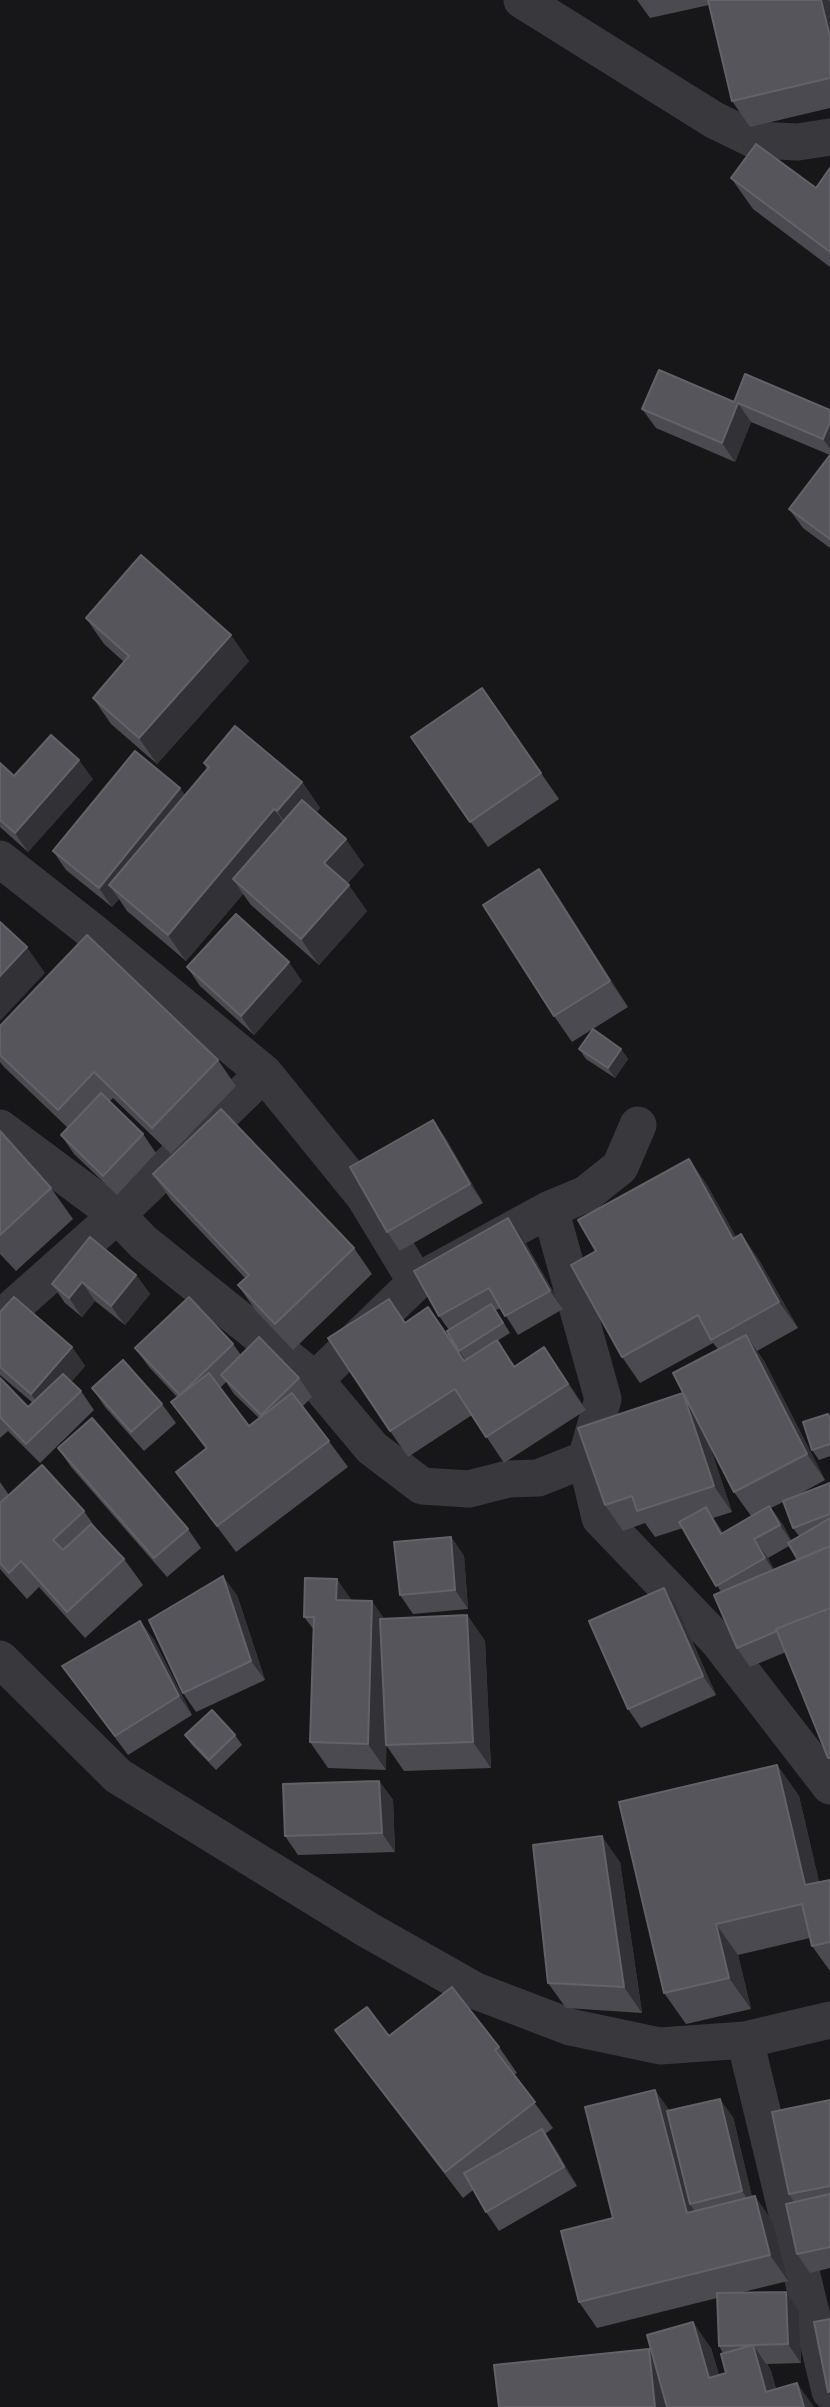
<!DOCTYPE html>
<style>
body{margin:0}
canvas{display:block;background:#171618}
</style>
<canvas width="830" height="2407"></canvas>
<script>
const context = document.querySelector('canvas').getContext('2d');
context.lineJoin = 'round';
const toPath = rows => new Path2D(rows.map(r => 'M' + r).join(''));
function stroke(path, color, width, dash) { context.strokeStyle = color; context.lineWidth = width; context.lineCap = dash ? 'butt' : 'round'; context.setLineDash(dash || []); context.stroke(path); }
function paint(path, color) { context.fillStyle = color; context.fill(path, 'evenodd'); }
stroke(toPath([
 [522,0,714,120,755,140,798,142,830,137],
 [0,859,93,932,264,1073,364,1196,416,1282],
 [0,1128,117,1215,143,1242,315,1380,372,1448,422,1486,469,1489,508,1479,538,1478,586,1459,603,1399,550,1209,586,1194,620,1167,638,1125],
 [0,1319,117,1215,264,1073],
 [315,1380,416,1282,550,1209],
 [586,1459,600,1518,718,1641,830,1786],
 [0,1659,118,1776,368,1930,476,1991,570,2027,660,2046,745,2040,830,2020],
 [745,2040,830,2391]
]), '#38383d', 37);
paint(toPath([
 [637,0,830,0,830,108,750,127,732,101,709,5,650,18],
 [830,168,830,267,753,209,731,178,816,188],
 [734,402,830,410,830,548,803,528,789,509,830,455,751,422,735,462,656,428,642,409],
 [86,618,249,661,157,764,111,724,93,698,124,662,104,644],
 [482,688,559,799,488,847,411,737],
 [0,763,14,776,93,779,28,852,0,827],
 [204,763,302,782,320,808,316,813,364,865,347,884,367,911,319,965,251,905,243,894,186,961,127,911,119,899,112,907,66,870,53,851,185,795,207,769],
 [557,895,628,1007,572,1042,554,1016],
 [187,967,302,981,254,1035,200,986],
 [0,1026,218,1060,236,1086,171,1154,113,1098,109,1102,143,1134,156,1153,117,1195,74,1154,61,1135,68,1128,4,1067,0,1062],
 [579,1049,621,1049,628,1059,615,1078,586,1059],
 [433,1120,446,1139,483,1203,400,1251,387,1232],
 [0,1131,51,1188,73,1219,16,1271,0,1254],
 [689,1159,707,1185,736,1237,741,1234,759,1260,798,1328,757,1351,764,1361,825,1480,794,1497,830,1483,830,1760,786,1652,750,1667,737,1648,721,1592,683,1528,655,1537,645,1523,623,1531,605,1505,683,1393,718,1349,713,1343,640,1383,622,1357,596,1251],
 [709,1444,734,1492,751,1516,723,1533,713,1518,732,1512],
 [783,1502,793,1528,799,1536,791,1540,783,1525,771,1508],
 [789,1546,798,1560,774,1570,768,1558],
 [153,1174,354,1248,372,1274,293,1350,256,1311,238,1285,245,1278,171,1200],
 [522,1237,563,1309,518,1335,501,1308,496,1310,510,1333,497,1341,515,1366,562,1373,586,1410,504,1463,472,1415,408,1457,390,1431,406,1322,447,1333,465,1361,465,1360,459,1351,449,1330,439,1316],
 [136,1275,150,1294,125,1325,95,1301,82,1317,65,1303,52,1284],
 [0,1312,72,1347,85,1366,71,1382,81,1391,94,1410,40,1463,8,1431,0,1438,0,1378,28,1407,33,1403,0,1375],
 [233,1344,241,1355,299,1378,312,1397,303,1406,348,1467,236,1552,176,1472,206,1449,171,1402,177,1397,149,1367,135,1348],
 [226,1382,234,1394,259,1418,249,1426,220,1388],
 [92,1388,162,1404,176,1423,144,1451,105,1407],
 [828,1414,830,1416,830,1456,819,1460,812,1450],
 [58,1448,188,1529,201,1548,167,1577,71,1467],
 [0,1482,9,1495,84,1511,97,1530,124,1559,143,1585,85,1638,39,1587,27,1599,0,1569],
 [451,1537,464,1556,468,1609,413,1614,400,1595],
 [237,1595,265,1680,196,1712,183,1693],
 [352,1600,384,1619,467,1615,485,1641,491,1768,404,1771,386,1745,386,1770,328,1768,310,1742,314,1630,304,1617],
 [677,1607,716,1695,641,1728,628,1709],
 [140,1621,154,1640,192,1715,128,1755,62,1666],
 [185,1735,235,1735,242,1745,216,1770,192,1745],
 [777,1765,799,1796,819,1882,830,1880,830,1971,812,1946,810,1938,738,1955,751,2009,686,2024,664,1993],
 [379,1781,393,1800,395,1852,298,1855,285,1836],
 [620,1862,642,2013,566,2008,548,1983],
 [335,2030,499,2047,517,2073,514,2075,553,2128,545,2134,555,2148,577,2186,499,2231,486,2212,473,2190,463,2198,354,2056],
 [830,2100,830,2268,810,2273,797,2254,794,2202,789,2194],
 [670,2110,733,2117,752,2197,773,2222,788,2281,739,2293,786,2292,799,2311,801,2363,767,2364,771,2371,776,2389,814,2407,499,2407,649,2349,653,2354,711,2348,719,2375,726,2373,723,2353,719,2346,717,2298,597,2328,579,2302,613,2218]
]), '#4b4a50');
paint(toPath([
 [821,0,828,0,830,2,830,37],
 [738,403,751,422,735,462,722,443],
 [830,422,830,449,823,439],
 [231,635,249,661,157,764,139,738],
 [79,760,93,779,28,852,15,833],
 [302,782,320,808,295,837,277,811],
 [180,788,194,807,109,885,119,899,112,907,99,888],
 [274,809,293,835,233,879,243,894,186,961,168,935],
 [346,839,364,865,342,889,324,863],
 [539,869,557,895,628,1007,610,981],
 [349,885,367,911,319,965,301,939],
 [27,947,45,973,0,1021,0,976],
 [289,962,302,981,254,1035,241,1016],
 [621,1049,628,1059,615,1078,608,1068],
 [433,1120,446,1139,483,1203,470,1184],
 [689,1159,707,1185,752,1265,733,1239],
 [508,1218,522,1237,563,1309,550,1291],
 [741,1234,759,1260,798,1328,779,1302],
 [136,1275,150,1294,125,1325,111,1306],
 [82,1282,95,1301,82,1317,69,1298],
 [428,1307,447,1333,482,1387,464,1361],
 [746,1335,764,1361,825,1480,807,1454],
 [72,1347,85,1366,44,1413,31,1394],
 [544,1347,562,1373,586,1410,568,1384],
 [683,1393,701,1419,732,1512,714,1486],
 [769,1506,783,1525,793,1544,780,1525],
 [706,1507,719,1526,734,1553,721,1534],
 [451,1537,464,1556,468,1609,455,1590],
 [754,1539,768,1558,778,1577,765,1558],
 [223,1576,237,1595,265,1680,251,1661],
 [337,1579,355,1605,336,1600],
 [664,1588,677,1607,716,1695,703,1676],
 [372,1601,390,1627,386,1770,368,1744],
 [467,1615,485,1641,491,1768,473,1742],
 [140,1621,154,1640,192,1715,179,1696],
 [777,1765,799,1796,827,1916,805,1885],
 [379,1781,393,1800,395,1852,382,1833],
 [602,1836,620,1862,642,2013,624,1987],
 [716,1924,738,1955,751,2009,729,1978],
 [655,2090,673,2115,690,2204,699,2217,687,2213],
 [720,2099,733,2117,755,2210,742,2191],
 [542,2129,555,2148,577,2186,564,2167],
 [755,2196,773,2222,788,2281,770,2255],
 [786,2292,799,2311,801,2363,788,2344],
 [693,2322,711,2348,727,2404,709,2378],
 [753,2345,771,2371,781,2407,766,2392],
 [649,2349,668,2375,671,2407,655,2407],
 [797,2383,814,2407,804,2407]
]), '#323135');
const building = toPath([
 [708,0,821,0,830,37,830,78,732,101,708,0],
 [756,144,816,188,830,168,830,252,731,178,756,144],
 [659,370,734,402,745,374,830,410,830,422,823,439,738,403,722,443,642,409,659,370],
 [830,455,830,539,789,509,830,455],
 [141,555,231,635,139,738,93,698,129,656,86,618,141,555],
 [482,688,541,773,470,822,411,737,482,688],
 [235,726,302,782,277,811,274,809,168,935,109,885,209,767,204,763,235,726],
 [51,735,79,760,15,833,0,820,0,763,14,776,51,735],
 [135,751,180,788,99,888,53,851,135,751],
 [302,800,346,839,324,863,349,885,301,939,233,879,302,800],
 [539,869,610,981,554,1016,483,905,539,869],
 [236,914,289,962,241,1016,187,967,236,914],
 [0,922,27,947,0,976,0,922],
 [87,935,218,1060,152,1128,94,1072,58,1110,0,1055,0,1026,87,935],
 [593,1029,621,1049,608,1068,579,1049,593,1029],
 [101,1093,143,1134,103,1176,61,1135,101,1093],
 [221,1109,354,1248,275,1324,238,1285,249,1275,153,1174,221,1109],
 [433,1120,470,1184,387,1232,350,1167,433,1120],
 [0,1131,51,1188,0,1235,0,1131],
 [689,1159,733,1239,741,1234,779,1302,711,1340,698,1315,622,1357,571,1265,596,1251,578,1220,689,1159],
 [508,1218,550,1291,505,1316,489,1288,439,1316,414,1271,508,1218],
 [90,1237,136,1275,111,1306,82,1282,69,1298,52,1284,90,1237],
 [14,1297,72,1347,31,1394,0,1367,0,1312,14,1297],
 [189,1297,233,1344,180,1395,135,1348,189,1297],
 [389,1299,405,1323,428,1307,464,1361,497,1340,514,1367,544,1347,568,1384,486,1437,455,1389,390,1431,328,1338,389,1299],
 [491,1304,503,1323,459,1351,447,1331,491,1304],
 [746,1335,807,1454,734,1492,673,1373,746,1335],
 [259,1337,299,1378,261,1415,221,1375,259,1337],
 [123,1360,162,1404,131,1432,92,1388,123,1360],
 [209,1373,249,1426,292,1393,329,1441,217,1526,176,1472,207,1448,171,1402,209,1373],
 [63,1374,81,1391,26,1444,0,1417,0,1378,28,1407,63,1374],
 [683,1393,714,1486,637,1511,632,1496,605,1505,578,1428,683,1393],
 [828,1414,830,1419,830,1444,812,1450,803,1422,828,1414],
 [92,1418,188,1529,154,1558,58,1448,92,1418],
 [42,1465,84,1511,53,1540,63,1550,91,1524,124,1559,67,1612,21,1561,9,1573,0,1563,0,1503,42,1465],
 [830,1483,830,1514,793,1528,783,1501,830,1483],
 [769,1506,780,1525,754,1539,765,1558,716,1586,679,1522,706,1507,721,1534,769,1506],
 [830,1518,830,1546,798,1560,788,1543,830,1518],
 [451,1537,455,1590,400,1595,394,1542,451,1537],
 [830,1546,830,1608,776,1629,777,1631,737,1648,714,1595,830,1546],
 [223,1576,251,1661,183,1693,149,1620,223,1576],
 [305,1578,337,1579,336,1600,372,1601,368,1744,310,1742,314,1617,304,1617,305,1578],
 [664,1588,703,1676,628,1709,589,1621,664,1588],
 [830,1608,830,1757,828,1758,776,1629,830,1608],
 [467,1615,473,1742,386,1745,380,1619,467,1615],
 [140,1621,179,1696,115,1736,62,1666,140,1621],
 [212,1710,235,1735,209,1760,185,1735,212,1710],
 [777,1765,805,1885,830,1880,830,1942,812,1946,802,1904,716,1924,729,1978,664,1993,619,1802,777,1765],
 [379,1781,382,1833,285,1836,283,1784,379,1781],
 [602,1836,624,1987,548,1983,533,1845,602,1836],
 [452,1987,499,2047,495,2050,535,2102,445,2172,335,2030,367,2007,389,2036,452,1987],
 [655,2090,687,2213,755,2196,770,2255,579,2302,561,2231,613,2218,585,2107,655,2090],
 [720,2099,742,2191,690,2204,667,2111,720,2099],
 [830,2100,830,2186,789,2194,772,2112,830,2100],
 [542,2129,564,2167,486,2212,464,2173,542,2129],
 [830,2194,830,2247,797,2254,786,2204,830,2194],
 [786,2292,788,2344,719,2346,717,2293,786,2292],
 [830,2319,830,2391,828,2392,814,2322,830,2319],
 [693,2322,709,2378,726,2373,721,2354,753,2345,766,2392,797,2383,804,2407,667,2407,647,2335,693,2322],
 [649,2349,655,2407,499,2407,494,2365,649,2349]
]);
paint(building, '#55555b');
stroke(building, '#636269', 2);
</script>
